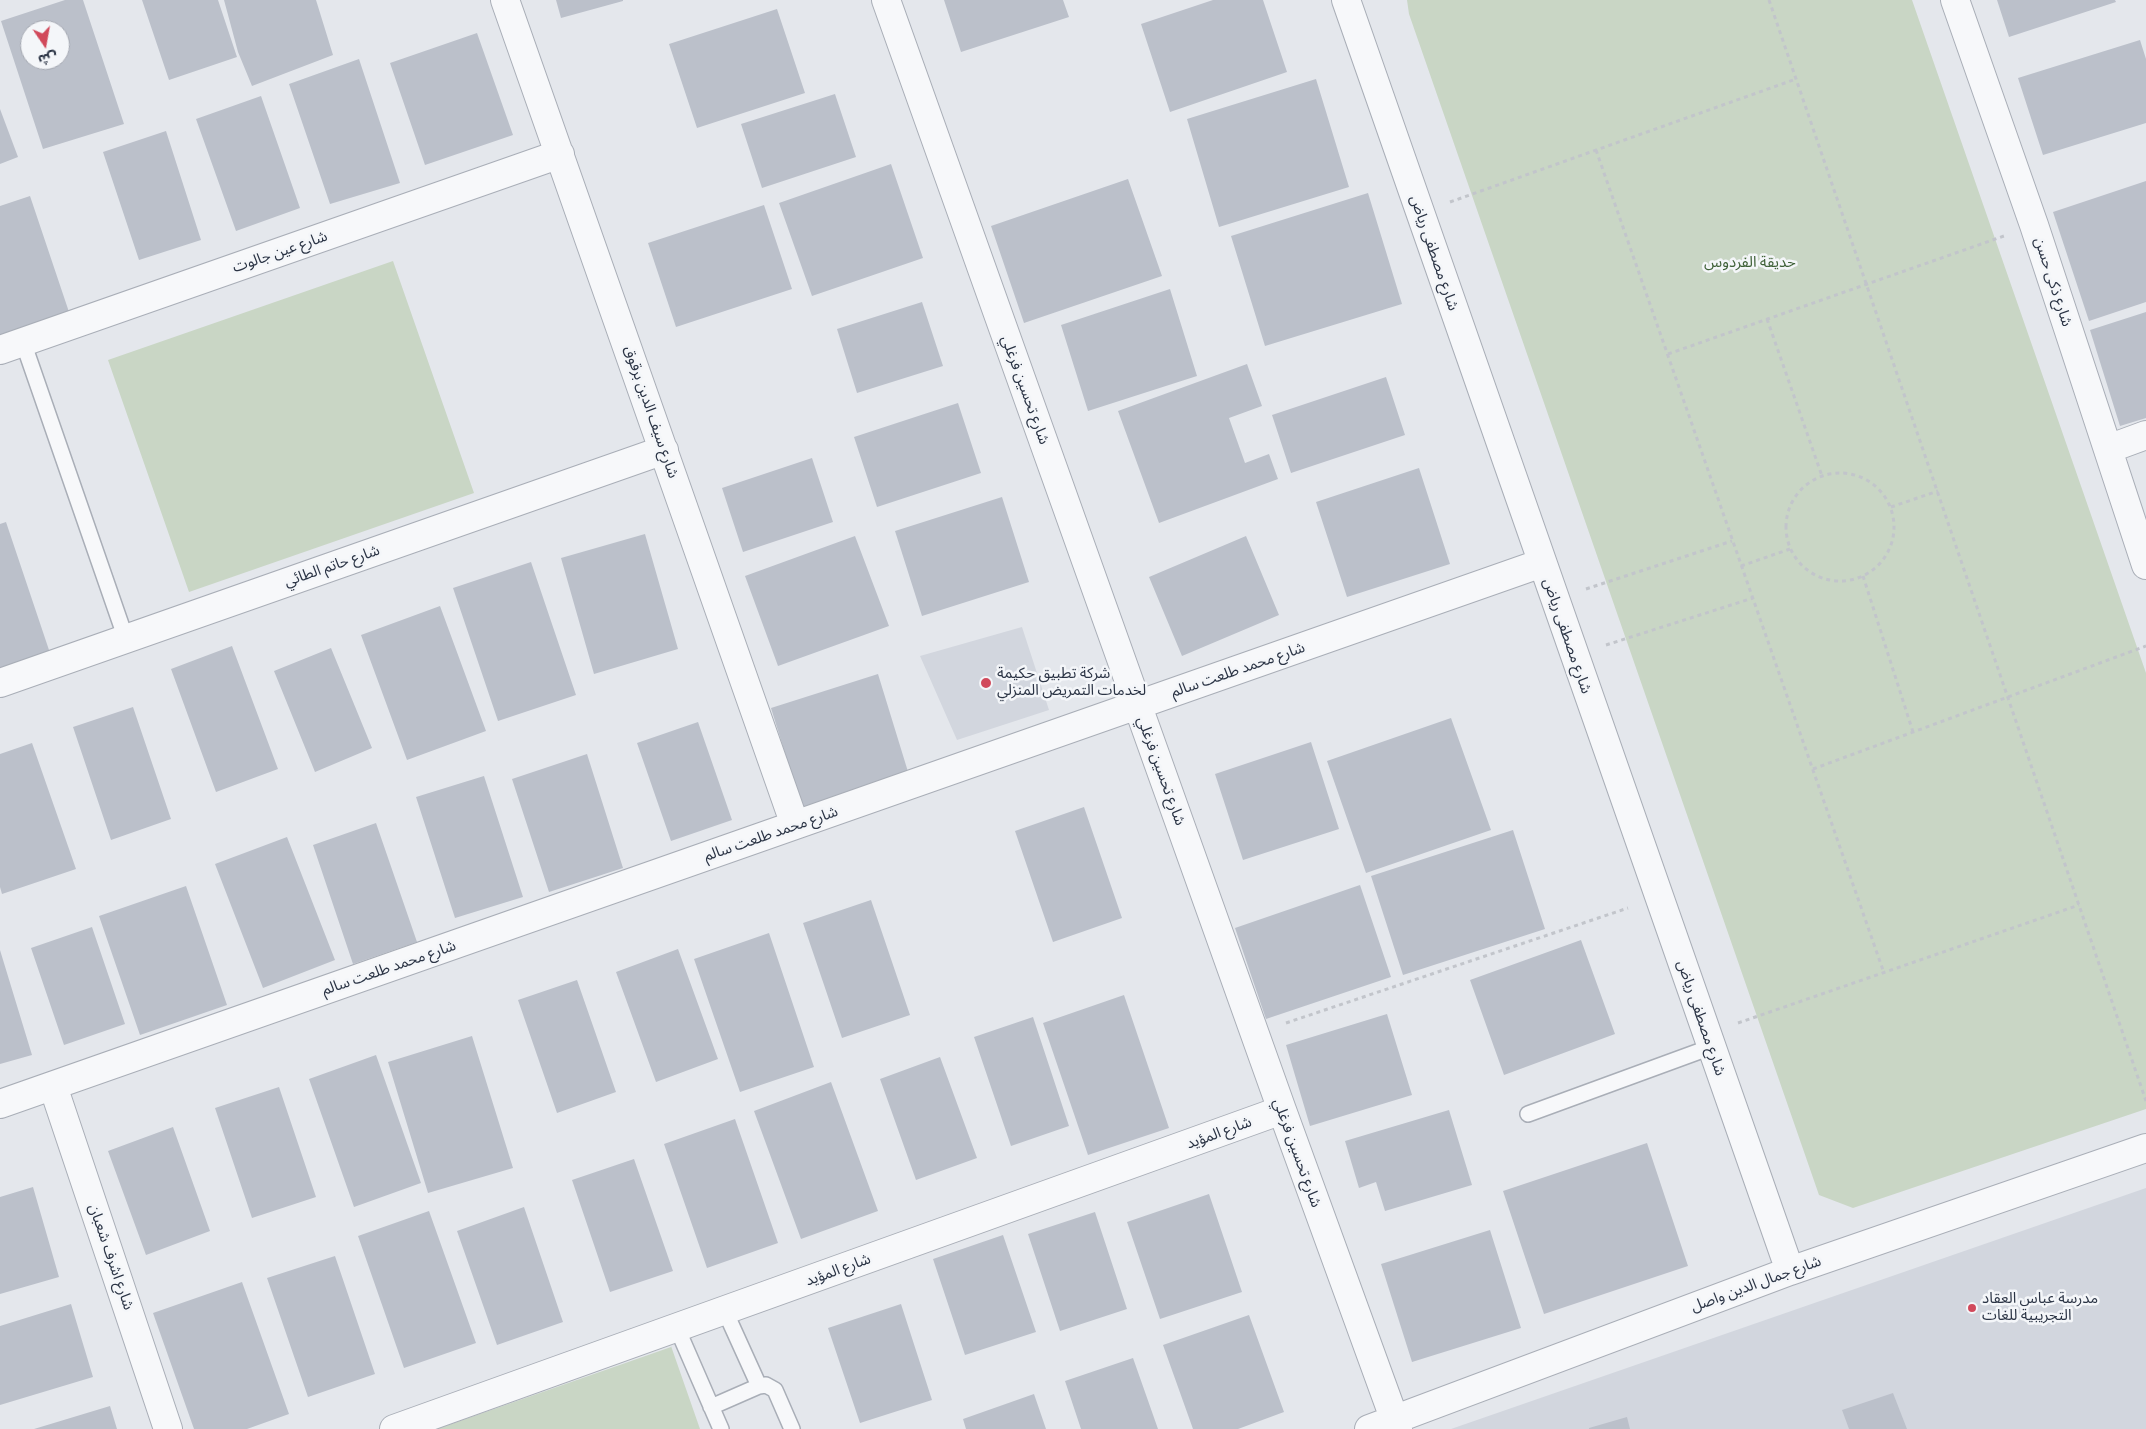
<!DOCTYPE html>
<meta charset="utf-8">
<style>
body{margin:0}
#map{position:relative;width:2146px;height:1429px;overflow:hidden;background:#e4e7ec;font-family:Cabin,"Noto Sans Arabic",sans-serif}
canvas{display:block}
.north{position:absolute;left:20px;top:20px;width:50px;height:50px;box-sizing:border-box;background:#f4f6f9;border:1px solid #a4a8b1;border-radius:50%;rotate:168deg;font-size:14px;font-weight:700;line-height:20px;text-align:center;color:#2b3445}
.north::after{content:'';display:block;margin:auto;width:18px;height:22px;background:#d1495b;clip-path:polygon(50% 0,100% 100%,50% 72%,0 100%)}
</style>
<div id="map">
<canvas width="2146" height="1429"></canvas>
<div class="north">ش</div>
</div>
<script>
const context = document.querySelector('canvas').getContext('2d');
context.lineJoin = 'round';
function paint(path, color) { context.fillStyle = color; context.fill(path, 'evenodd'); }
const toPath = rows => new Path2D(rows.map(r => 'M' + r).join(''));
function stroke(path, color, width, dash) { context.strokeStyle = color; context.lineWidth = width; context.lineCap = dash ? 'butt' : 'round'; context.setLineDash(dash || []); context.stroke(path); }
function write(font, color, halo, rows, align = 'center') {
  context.font = font + ' Cabin,"Noto Sans Arabic",sans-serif'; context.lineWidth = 5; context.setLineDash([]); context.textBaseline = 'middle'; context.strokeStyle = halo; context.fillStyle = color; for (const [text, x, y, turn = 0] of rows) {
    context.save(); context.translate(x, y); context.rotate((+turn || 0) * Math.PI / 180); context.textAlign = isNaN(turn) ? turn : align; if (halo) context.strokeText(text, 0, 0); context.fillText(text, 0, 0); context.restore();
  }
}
paint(toPath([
 [1022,627,1049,710,957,740,920,656],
 [2146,1188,2146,1429,1451,1429]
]), '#d2d6de');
paint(toPath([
 [1407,0,1912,0,2146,673,2146,1109,1853,1208,1819,1195,1409,14],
 [393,261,474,493,189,592,108,360],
 [671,1346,700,1429,437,1429,671,1347]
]), '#c9d6c5');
paint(toPath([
 [65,0,83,0,124,124,43,149,1,21],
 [30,30,60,30,60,60,30,60],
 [142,0,218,0,237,57,169,80],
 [224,0,316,0,333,55,252,86,238,52],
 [556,0,623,0,623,1,561,18],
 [944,0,1063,0,1069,17,961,52],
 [1213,0,1263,0,1287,72,1170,112,1141,24],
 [1997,0,2115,0,2116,2,2009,37],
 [777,9,805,93,697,128,669,44],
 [477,33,513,135,425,165,390,63],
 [2140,40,2146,59,2146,123,2043,155,2018,78],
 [359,59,400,183,330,204,289,84],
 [1316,79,1349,187,1219,227,1187,119],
 [835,94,856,157,762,188,741,124],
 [261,96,300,208,236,231,196,119],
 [0,109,18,157,0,164],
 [166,131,201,240,139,260,103,152],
 [891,164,923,258,812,296,779,203],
 [1128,179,1162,276,1024,323,991,226],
 [2146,181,2146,302,2089,321,2053,212],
 [1368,193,1402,304,1265,346,1231,236],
 [30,196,69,312,0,336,0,206],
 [764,205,792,289,676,327,648,243],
 [1170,289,1197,376,1088,411,1061,325],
 [922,302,943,366,857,393,837,329],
 [2146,312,2146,418,2120,426,2090,330],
 [1247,364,1262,406,1229,418,1245,463,1269,454,1278,479,1159,523,1118,411],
 [1386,377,1405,435,1291,473,1272,415],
 [958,403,981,473,877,507,854,437],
 [812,458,833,522,743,552,722,488],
 [1419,468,1450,564,1347,597,1316,502],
 [1002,497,1029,582,922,616,895,531],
 [6,522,50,653,0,669,0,524],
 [645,534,678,649,594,674,561,558],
 [855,536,889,626,778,666,745,576],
 [1246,536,1279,615,1182,656,1149,577],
 [531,562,576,695,498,721,453,588],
 [440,606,486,731,407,760,361,635],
 [232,646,278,769,216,792,171,669],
 [331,648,372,748,315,772,274,671],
 [878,674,909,775,802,808,771,708],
 [133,707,171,819,111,840,73,727],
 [1451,718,1491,830,1366,873,1327,761],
 [698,722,732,820,671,841,637,743],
 [1311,742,1339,829,1243,860,1215,774],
 [32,743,76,869,2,894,0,887,0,754],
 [587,754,623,868,549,892,512,779],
 [484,776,523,897,455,918,416,797],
 [1084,807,1122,918,1053,942,1015,831],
 [376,823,417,942,353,964,313,845],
 [1513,830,1545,929,1403,975,1371,876],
 [287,837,335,960,263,988,215,864],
 [1360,885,1391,977,1266,1019,1235,928],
 [186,886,227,1005,140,1035,99,916],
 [871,900,910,1015,842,1038,803,923],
 [92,927,125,1024,64,1045,31,948],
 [769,933,814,1067,740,1092,694,959],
 [1581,940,1615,1034,1504,1075,1470,980],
 [678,949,718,1059,656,1082,616,972],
 [0,950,32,1055,0,1064],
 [577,980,616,1092,557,1113,518,1000],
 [1124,995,1169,1128,1088,1155,1043,1023],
 [1387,1014,1412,1095,1310,1126,1286,1045],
 [1033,1017,1069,1126,1011,1146,974,1037],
 [472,1036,513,1168,428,1193,388,1062],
 [376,1055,421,1183,354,1207,309,1079],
 [940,1057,977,1158,916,1180,880,1079],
 [831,1082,878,1211,801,1239,754,1111],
 [279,1087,316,1197,252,1218,215,1108],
 [1449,1110,1472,1185,1385,1211,1376,1182,1359,1188,1345,1141],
 [735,1119,778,1243,707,1268,664,1144],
 [173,1127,210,1231,146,1255,108,1151],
 [1647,1143,1688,1266,1544,1314,1503,1191],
 [634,1159,673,1271,610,1292,572,1180],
 [33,1187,59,1277,0,1294,0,1197],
 [1209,1194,1242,1292,1160,1319,1127,1222],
 [524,1207,563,1322,497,1345,457,1231],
 [429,1211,476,1343,404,1368,358,1236],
 [1095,1212,1127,1309,1060,1331,1028,1234],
 [1490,1230,1521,1328,1412,1362,1381,1264],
 [1003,1235,1036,1332,965,1355,933,1259],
 [335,1256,375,1374,308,1397,267,1278],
 [242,1282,289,1414,247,1429,194,1429,153,1313],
 [71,1304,93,1377,0,1405,0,1326],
 [901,1304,932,1400,860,1423,828,1328],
 [1249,1315,1284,1412,1238,1429,1193,1429,1163,1345],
 [1133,1358,1158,1429,1081,1429,1065,1381],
 [1893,1393,1907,1429,1849,1429,1842,1410],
 [1034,1394,1046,1429,966,1429,963,1419],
 [110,1406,117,1429,34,1429],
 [1627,1417,1630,1429,1589,1429,1589,1428]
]), '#bbc0ca');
const lane = toPath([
 [23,342,126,639],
 [1528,1114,1711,1047],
 [725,1311,759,1386],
 [677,1328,721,1429],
 [711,1407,759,1386,766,1385,775,1390,792,1429]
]);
const street = toPath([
 [505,0,795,825],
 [886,0,1282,1110,1398,1429],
 [1346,0,1790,1271],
 [1955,0,2034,225,2146,565],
 [0,350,560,154],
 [2108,449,2146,435],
 [0,683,664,450],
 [53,1086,168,1429],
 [0,1104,1542,563],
 [394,1429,1282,1110],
 [1369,1429,1790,1271,2146,1148]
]);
stroke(lane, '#a9aeb7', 18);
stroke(street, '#a9aeb7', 30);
stroke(toPath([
 [1769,0,2146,1101],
 [1596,150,1884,973],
 [1450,202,1796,79],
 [1767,319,1822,476],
 [1668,354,2004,236],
 '1786 527a54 54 0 1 1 108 0a54 54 0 1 1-108 0Z',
 [1891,507,1938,491],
 [1741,566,1790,549],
 [1863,576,1913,732],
 [1586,589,1732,541],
 [1606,645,1753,598],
 [1813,769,2146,646],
 [1286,1023,1628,908],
 [1738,1023,2079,905]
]), '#c2c5cb', 3, [4, 4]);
stroke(lane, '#f7f8fa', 15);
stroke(street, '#f7f8fa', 28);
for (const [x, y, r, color] of [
 [986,683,6,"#d1495b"],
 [1972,1308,5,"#d1495b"]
]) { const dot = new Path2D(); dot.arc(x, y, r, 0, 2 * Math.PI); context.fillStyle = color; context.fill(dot); stroke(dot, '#f4f6f9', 2); }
write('15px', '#2b3445', '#f4f6f9', [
 ["شارع عين جالوت",280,252,-19],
 ["شارع مصطفى رياض",1434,253,71],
 ["شارع ذكى حسن",2053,282,72],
 ["شارع تحسين فرغلي",1025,390,70],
 ["شارع سيف الدين برقوق",651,412,71],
 ["شارع حاتم الطائي",332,566,-19],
 ["شارع مصطفى رياض",1567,636,71],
 ["شارع محمد طلعت سالم",1238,670,-19],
 ["شارع تحسين فرغلي",1161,771,70],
 ["شارع محمد طلعت سالم",771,834,-19],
 ["شارع محمد طلعت سالم",389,968,-19],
 ["شارع مصطفى رياض",1701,1018,71],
 ["شارع المؤيد",1219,1133,-20],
 ["شارع تحسين فرغلي",1297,1153,70],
 ["شارع اشرف شعبان",111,1257,71],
 ["شارع المؤيد",838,1270,-20],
 ["شارع جمال الدين واصل",1756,1284,-20]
]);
write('15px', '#3f6138', '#f4f6f9', [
 ["حديقة الفردوس",1750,263]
]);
write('15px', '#2b3445', '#f4f6f9', [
 ["شركة تطبيق حكيمة",997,674],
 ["لخدمات التمريض المنزلي",997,691],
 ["مدرسة عباس العقاد",1982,1299],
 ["التجريبية للغات",1982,1316]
], 'left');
</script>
